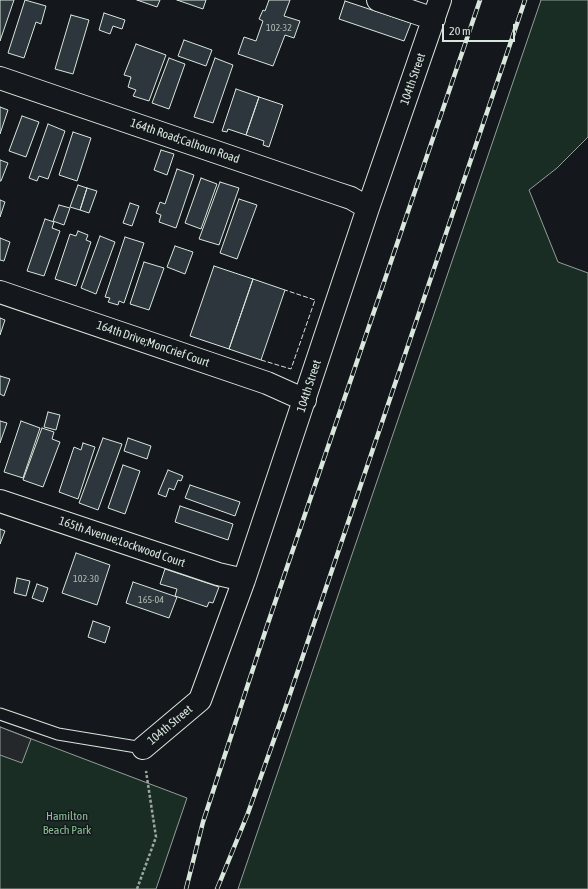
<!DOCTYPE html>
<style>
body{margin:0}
#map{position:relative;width:588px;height:889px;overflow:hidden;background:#14181c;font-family:"Asap Condensed",sans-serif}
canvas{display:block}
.scale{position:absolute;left:442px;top:24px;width:73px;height:18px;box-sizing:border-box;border:2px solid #d8e6dc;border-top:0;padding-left:5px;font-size:12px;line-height:14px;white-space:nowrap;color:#d8e6dc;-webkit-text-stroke:3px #14181c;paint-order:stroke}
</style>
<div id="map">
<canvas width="588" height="889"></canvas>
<div class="scale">20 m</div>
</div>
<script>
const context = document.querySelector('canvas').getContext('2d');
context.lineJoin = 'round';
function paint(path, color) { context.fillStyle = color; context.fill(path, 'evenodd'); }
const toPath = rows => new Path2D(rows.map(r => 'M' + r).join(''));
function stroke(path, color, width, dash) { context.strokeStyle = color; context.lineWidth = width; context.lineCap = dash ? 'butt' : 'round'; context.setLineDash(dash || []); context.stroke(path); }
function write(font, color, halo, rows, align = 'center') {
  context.font = font + ' "Asap Condensed",sans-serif'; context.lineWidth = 3; context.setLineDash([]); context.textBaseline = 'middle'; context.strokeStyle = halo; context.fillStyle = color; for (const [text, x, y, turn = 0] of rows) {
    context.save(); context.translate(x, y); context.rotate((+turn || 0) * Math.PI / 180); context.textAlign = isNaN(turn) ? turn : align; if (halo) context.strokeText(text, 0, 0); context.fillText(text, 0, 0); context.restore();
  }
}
const green = toPath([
 [541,0,588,0,588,137,557,168,529,190,558,262,588,273,588,889,238,889,541,0],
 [0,727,187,798,156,889,0,889,0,727]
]);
paint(green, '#1a2d24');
stroke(green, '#939e99', 1);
const parking = toPath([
 [0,727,31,739,22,763,0,755,0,727]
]);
paint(parking, '#24282b');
stroke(parking, '#939e99', 1);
const building = toPath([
 [0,0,14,0,0,41,0,0],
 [25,0,46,6,41,24,36,22,24,58,8,53,25,0],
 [137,0,160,0,157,7,137,0],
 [177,0,206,0,203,9,177,0],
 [269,0,290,0,284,16,300,21,294,38,285,35,273,66,238,54,244,37,256,41,263,21,259,19,263,10,265,11,269,0],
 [345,1,411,23,404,41,339,19,345,1],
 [104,13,125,20,122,29,113,26,110,34,99,30,104,13],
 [71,15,89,20,73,74,55,69,71,15],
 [184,40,212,50,206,66,178,56,184,40],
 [136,44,166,55,149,101,133,96,136,90,128,87,131,77,124,75,136,44],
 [169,58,185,64,169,109,152,103,169,58],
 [215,58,233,65,213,123,194,117,215,58],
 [236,89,259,97,246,135,228,129,227,132,222,131,236,89],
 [259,97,283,105,269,147,263,145,264,141,246,135,259,97],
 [0,107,8,110,0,134,0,107],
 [22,116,39,122,26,157,9,151,22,116],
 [48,124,65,131,48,179,39,176,37,181,29,178,48,124],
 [73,132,91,138,77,181,59,175,73,132],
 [161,150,174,154,167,175,154,170,161,150],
 [0,160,8,163,1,181,0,181,0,160],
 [177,169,194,175,176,228,159,222,161,215,156,213,160,202,165,204,177,169],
 [201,178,217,184,201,229,185,223,201,178],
 [220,182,239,188,219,245,199,239,220,182],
 [78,185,87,188,80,210,70,207,78,185],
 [87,188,97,191,89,213,80,210,87,188],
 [239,199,257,205,237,259,220,253,239,199],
 [0,200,5,202,0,217,0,200],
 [130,203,139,206,132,226,123,223,130,203],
 [59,205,70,208,64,225,53,221,59,205],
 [45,219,54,222,52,228,60,231,44,276,27,271,45,219],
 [78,231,88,235,86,240,91,242,76,286,55,279,70,234,76,236,78,231],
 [100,236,115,242,96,294,81,288,100,236],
 [125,237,144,243,124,303,119,301,118,305,108,302,110,298,105,297,125,237],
 [0,238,10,242,4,261,0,260,0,238],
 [175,246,193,252,185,274,167,267,175,246],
 [144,262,164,268,149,310,130,304,144,262],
 [214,266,253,279,229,349,190,336,214,266],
 [253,279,285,290,261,360,229,349,253,279],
 [0,318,5,320,0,335,0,318],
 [0,376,10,379,4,396,0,394,0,376],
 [48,412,60,415,56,430,44,427,48,412],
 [0,421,7,423,0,443,0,421],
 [21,421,40,428,23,478,4,472,21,421],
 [42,428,54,432,52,439,60,442,43,487,23,480,42,428],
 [103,438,122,444,98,510,79,503,103,438],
 [128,438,151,446,147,459,124,451,128,438],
 [83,443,95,447,78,499,59,492,74,447,81,450,83,443],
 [123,465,140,471,125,514,108,508,123,465],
 [168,470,183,476,181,481,178,480,174,490,169,488,166,497,158,494,168,470],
 [190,485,240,502,235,516,185,498,190,485],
 [180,506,233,524,228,540,175,522,180,506],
 [0,529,5,531,0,544,0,529],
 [76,553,110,565,97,605,62,593,76,553],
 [165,569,219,587,213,603,209,602,207,607,175,596,177,589,160,584,165,569],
 [17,578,30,581,26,596,14,593,17,578],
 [133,582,177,597,169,618,126,603,133,582],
 [37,584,48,588,43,602,32,598,37,584],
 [93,621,110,627,105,643,88,637,93,621]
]);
paint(building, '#2c363c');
stroke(building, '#d8e6dc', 1);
const service = toPath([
 [0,714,58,734,143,748]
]);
const minor = toPath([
 [378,0,434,19],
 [0,78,336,193,351,198,368,208],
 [0,292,267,383,305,400],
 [0,501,218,574,244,580],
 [143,748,200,700,244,580,368,208,440,0]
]);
stroke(service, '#d8e6dc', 13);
stroke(minor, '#d8e6dc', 24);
stroke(toPath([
 [137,889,156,837,146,771]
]), '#9da8a2', 2.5, [3, 2]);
stroke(service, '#14181c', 11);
stroke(minor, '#14181c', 22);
const rail = toPath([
 [186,889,203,822,267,626,480,0],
 [217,889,248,813,288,700,525,0]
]);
stroke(rail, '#d8e6dc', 4.5);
stroke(rail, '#14181c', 3, [9]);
stroke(toPath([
 [261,360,291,369,315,300,285,290]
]), '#d8e6dc', 1, [5, 2]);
write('10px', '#adbab4', null, [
 ["102-32",279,28],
 ["102-30",86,579],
 ["165-04",151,600]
]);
write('12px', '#d8e6dc', '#14181c', [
 ["104th Street",413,79,-71],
 ["164th Road;Calhoun Road",185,141,19],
 ["164th Drive;MonCrief Court",153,344,19],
 ["104th Street",309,386,-72],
 ["165th Avenue;Lockwood Court",122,542,19],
 ["104th Street",170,725,-40]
]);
write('12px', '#8ac095', '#14181c', [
 ["Hamilton",67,816],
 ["Beach Park",67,830]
]);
</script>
